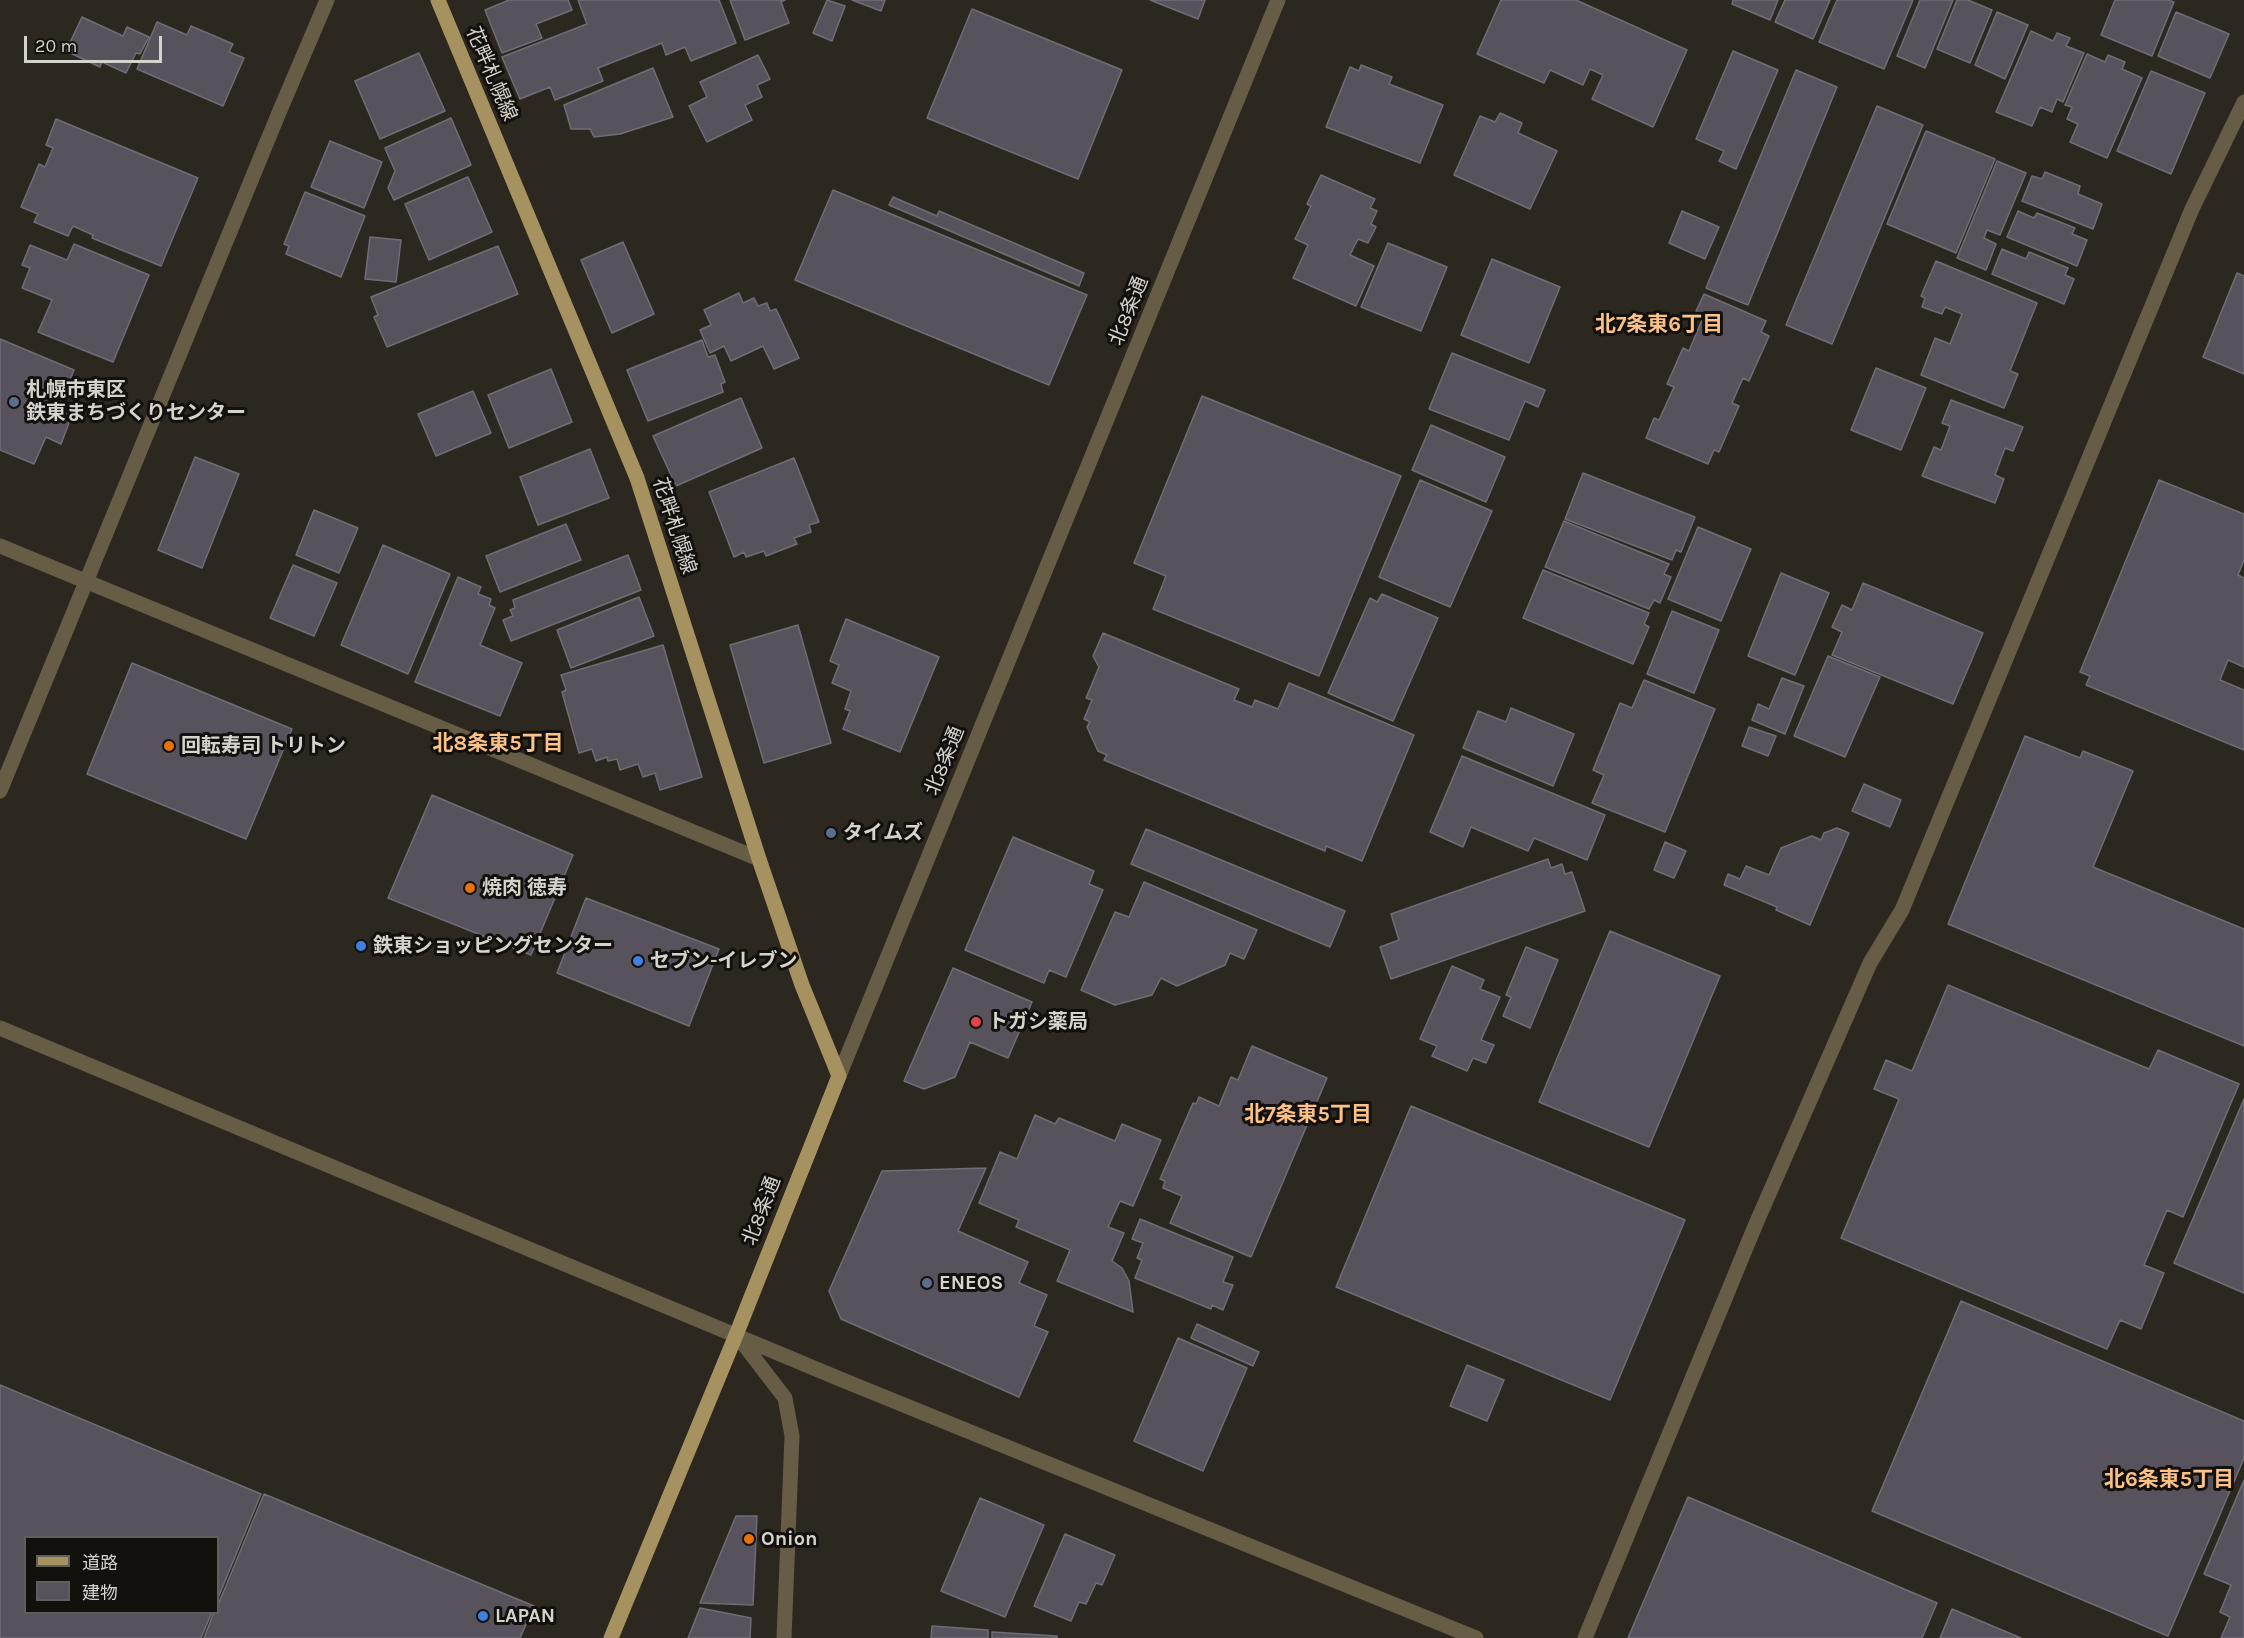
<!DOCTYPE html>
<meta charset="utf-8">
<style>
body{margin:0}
#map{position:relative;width:2244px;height:1638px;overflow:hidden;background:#2d281f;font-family:Karla,"Noto Sans JP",sans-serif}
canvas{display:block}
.legend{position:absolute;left:24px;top:1536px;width:195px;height:78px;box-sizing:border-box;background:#13110d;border:2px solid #615f5a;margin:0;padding:8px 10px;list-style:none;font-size:18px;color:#d6d3cd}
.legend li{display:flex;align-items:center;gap:12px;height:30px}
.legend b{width:30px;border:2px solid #615f5a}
.scale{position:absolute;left:24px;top:36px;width:138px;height:27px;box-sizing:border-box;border:3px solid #d6d3cd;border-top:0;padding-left:8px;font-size:18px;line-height:21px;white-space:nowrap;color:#d6d3cd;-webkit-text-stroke:4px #13110d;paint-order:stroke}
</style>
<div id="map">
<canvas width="2244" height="1638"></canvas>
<ul class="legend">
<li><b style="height:8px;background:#a69160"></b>道路</li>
<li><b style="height:16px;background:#58525c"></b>建物</li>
</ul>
<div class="scale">20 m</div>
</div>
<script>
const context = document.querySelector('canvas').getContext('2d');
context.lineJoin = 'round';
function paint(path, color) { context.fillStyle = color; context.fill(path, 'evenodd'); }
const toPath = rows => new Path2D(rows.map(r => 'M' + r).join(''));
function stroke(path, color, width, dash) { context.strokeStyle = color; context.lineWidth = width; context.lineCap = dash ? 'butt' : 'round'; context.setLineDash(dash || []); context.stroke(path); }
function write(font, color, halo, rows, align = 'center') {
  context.font = font + ' Karla,"Noto Sans JP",sans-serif'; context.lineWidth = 6; context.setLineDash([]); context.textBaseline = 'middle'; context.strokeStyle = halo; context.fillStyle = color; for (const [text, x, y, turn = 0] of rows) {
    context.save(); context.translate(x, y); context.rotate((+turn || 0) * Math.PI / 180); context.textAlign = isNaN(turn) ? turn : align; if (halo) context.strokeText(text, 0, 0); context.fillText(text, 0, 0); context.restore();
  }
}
const building = toPath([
 [509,0,568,0,572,10,536,24,542,38,502,53,485,10,509,0],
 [578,0,719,0,736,43,691,61,685,47,666,55,662,43,598,68,603,81,555,100,550,87,520,99,502,57,587,24,578,0],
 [730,0,785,0,781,2,789,23,745,40,730,0],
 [827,0,845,6,832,41,813,33,827,0],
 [852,0,885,0,881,11,852,0],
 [1150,0,1205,0,1198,19,1150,0],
 [1501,0,1576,0,1687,50,1653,127,1592,99,1603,75,1590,69,1583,85,1550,70,1544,83,1477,54,1501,0],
 [1733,0,1778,0,1770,20,1732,4,1733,0],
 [1785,0,1830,0,1813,39,1775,22,1785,0],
 [1837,0,1913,0,1884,69,1819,42,1837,0],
 [1920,0,1953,0,1925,68,1897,56,1920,0],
 [1957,0,1968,0,1992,10,1970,63,1937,49,1957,0],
 [2115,0,2168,0,2174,2,2152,56,2101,35,2115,0],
 [972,9,1122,70,1078,179,927,118,972,9],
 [1997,12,2028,25,2005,79,1975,65,1997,12],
 [2176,12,2229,34,2210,78,2158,56,2176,12],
 [82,17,123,36,127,27,149,37,140,54,136,53,126,73,102,62,100,67,66,51,82,17],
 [157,22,187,35,191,26,233,44,229,52,244,58,223,106,137,69,157,22],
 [2031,31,2053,41,2057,33,2070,38,2066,46,2084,53,2063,102,2057,99,2052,112,2040,107,2032,126,1996,112,2031,31],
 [1733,51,1778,70,1736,169,1719,161,1724,151,1696,139,1733,51],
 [419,53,445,111,380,139,355,81,419,53],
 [2087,54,2105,62,2108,55,2125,62,2122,69,2142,78,2107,158,2070,142,2078,124,2067,119,2072,107,2065,105,2087,54],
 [758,55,770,79,757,85,762,97,745,105,752,120,707,142,689,106,707,97,700,82,758,55],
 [1361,65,1392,77,1389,84,1443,105,1420,163,1326,127,1350,67,1359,71,1361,65],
 [653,68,673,117,620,134,594,137,590,129,571,129,564,105,653,68],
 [1796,70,1837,87,1748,305,1706,288,1796,70],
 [2151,71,2205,93,2171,174,2117,151,2151,71],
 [1877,106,1923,125,1832,344,1786,325,1877,106],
 [1500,113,1522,123,1518,133,1557,151,1530,209,1454,175,1480,116,1495,122,1500,113],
 [451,118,471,165,394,200,388,188,395,171,385,148,451,118],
 [56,119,198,178,161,266,92,238,93,235,73,226,68,236,34,222,38,214,21,207,39,164,45,167,53,148,46,145,56,119],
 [1926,131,1995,159,1956,253,1887,224,1926,131],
 [330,141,382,162,364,208,311,187,330,141],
 [1997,161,2026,173,2000,235,1987,230,1984,238,1996,244,1986,270,1957,258,1997,161],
 [2045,172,2080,186,2078,194,2102,204,2093,229,2022,201,2032,176,2042,179,2045,172],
 [1321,175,1375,199,1370,208,1377,211,1371,224,1376,227,1368,243,1358,239,1350,255,1374,266,1356,306,1293,278,1308,245,1295,239,1311,206,1307,204,1321,175],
 [468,177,492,232,429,260,405,204,468,177],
 [833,190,1087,295,1049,385,795,280,833,190],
 [305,192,365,216,341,277,286,254,289,246,284,244,305,192],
 [893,197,937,216,939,211,1084,273,1079,286,889,205,893,197],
 [1682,211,1719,227,1705,259,1669,243,1682,211],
 [2018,211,2034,218,2037,213,2075,228,2072,234,2087,240,2077,266,2007,237,2018,211],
 [370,237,401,240,396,282,365,279,370,237],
 [623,242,654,314,612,333,581,260,623,242],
 [1388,243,1447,267,1421,331,1361,307,1388,243],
 [74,244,149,275,113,362,38,332,52,300,22,288,30,268,22,265,30,245,67,260,74,244],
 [498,246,518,294,387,347,374,317,378,315,371,297,498,246],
 [2002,249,2026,259,2029,252,2068,268,2065,275,2074,279,2064,304,1992,274,2002,249],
 [1492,259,1560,287,1529,363,1461,335,1492,259],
 [1936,261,2037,303,2010,371,2018,374,2004,408,1921,375,1935,338,1950,344,1962,314,1945,307,1942,314,1922,307,1925,298,1921,296,1936,261],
 [2237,273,2244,276,2244,374,2203,357,2237,273],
 [739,293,743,303,754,298,758,306,767,303,770,311,776,309,799,358,774,369,763,346,731,361,724,346,710,353,700,330,711,325,704,310,739,293],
 [1704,294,1766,321,1761,332,1769,336,1749,381,1743,378,1732,403,1739,406,1719,452,1714,450,1708,464,1646,438,1654,418,1659,420,1674,387,1667,384,1683,348,1689,351,1704,315,1696,311,1704,294],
 [0,339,74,370,58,410,72,415,61,444,46,437,34,464,0,450,0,339],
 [702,340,708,357,715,355,725,382,721,384,723,392,648,421,627,370,702,340],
 [1452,353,1545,390,1538,407,1525,401,1509,440,1429,409,1452,353],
 [1876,368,1926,388,1901,450,1851,430,1876,368],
 [551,369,572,422,509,448,488,395,551,369],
 [473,391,491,433,436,456,418,414,473,391],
 [1202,396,1401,476,1319,676,1153,609,1166,576,1134,563,1202,396],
 [741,398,762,448,676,486,653,436,741,398],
 [1951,400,2023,427,2013,451,2005,448,1995,475,2004,479,1995,503,1922,476,1934,447,1941,450,1950,426,1942,423,1951,400],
 [1431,425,1505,457,1486,502,1412,470,1431,425],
 [590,449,609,498,538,525,520,477,590,449],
 [195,457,239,474,202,568,158,550,195,457],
 [794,458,819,522,809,525,811,532,794,538,797,544,766,556,764,551,746,557,744,552,734,557,709,492,794,458],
 [1583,473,1695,517,1681,552,1676,550,1672,560,1565,519,1583,473],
 [1420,480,1492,511,1450,607,1379,577,1420,480],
 [2159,480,2244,514,2244,560,2238,575,2244,578,2244,667,2228,660,2220,680,2244,690,2244,750,2086,685,2090,676,2080,672,2159,480],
 [314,510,358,528,339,573,296,555,314,510],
 [1564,521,1669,564,1664,574,1671,577,1660,603,1654,600,1649,609,1545,567,1564,521],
 [566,524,581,560,500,592,486,556,566,524],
 [1698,527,1751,549,1721,621,1668,599,1698,527],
 [383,545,450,574,408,674,341,645,383,545],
 [628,555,641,590,511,641,503,620,513,616,510,610,515,608,513,600,628,555],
 [293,565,337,583,314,636,270,618,293,565],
 [1543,570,1649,613,1644,624,1649,627,1633,664,1523,618,1543,570],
 [1781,573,1829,593,1795,675,1748,656,1781,573],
 [458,577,481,587,478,594,491,599,489,605,495,608,480,645,522,663,500,716,415,682,458,577],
 [1863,583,1983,633,1953,704,1832,655,1842,632,1832,627,1842,605,1852,610,1863,583],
 [1382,594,1438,618,1393,721,1328,693,1370,598,1377,602,1382,594],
 [639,597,654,636,571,668,557,630,639,597],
 [1672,611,1719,630,1694,693,1647,674,1672,611],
 [846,619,939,657,900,752,843,729,850,711,845,709,851,691,832,683,839,665,830,661,846,619],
 [798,625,831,743,764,763,730,645,798,625],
 [1103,633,1239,689,1234,700,1252,707,1255,700,1278,709,1289,683,1414,735,1362,861,1326,846,1325,851,1104,760,1107,755,1098,751,1087,727,1090,722,1084,719,1092,700,1086,698,1099,667,1093,656,1103,633],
 [663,645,702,777,660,790,655,773,643,777,638,764,620,770,617,759,608,761,607,757,596,761,592,749,579,753,562,692,566,690,561,675,663,645],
 [1828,656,1880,677,1845,757,1794,736,1828,656],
 [132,663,292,729,246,839,87,774,132,663],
 [1782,678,1804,686,1785,734,1752,720,1758,704,1769,709,1782,678],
 [1644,680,1715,709,1665,832,1592,803,1604,775,1593,770,1620,703,1632,708,1644,680],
 [1511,708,1574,734,1553,786,1463,748,1478,711,1506,722,1511,708],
 [1749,727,1776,736,1768,756,1742,746,1749,727],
 [2025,736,2080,758,2083,751,2133,771,2093,867,2244,929,2244,1046,1948,924,2025,736],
 [1462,756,1605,815,1587,860,1534,838,1528,851,1471,827,1463,847,1430,832,1462,756],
 [1864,784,1901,800,1890,827,1852,811,1864,784],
 [432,795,573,855,531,955,388,898,432,795],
 [1837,828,1849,833,1810,925,1776,910,1777,907,1724,885,1728,874,1740,879,1746,866,1769,875,1781,848,1812,836,1821,840,1824,833,1837,828],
 [1146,829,1345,911,1330,947,1131,864,1146,829],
 [1013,837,1094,871,1089,884,1103,890,1066,977,1049,970,1044,983,965,950,1013,837],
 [1665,842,1686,851,1674,878,1654,870,1665,842],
 [1548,859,1551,868,1562,864,1565,874,1572,872,1585,911,1391,979,1380,947,1399,940,1391,914,1548,859],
 [1144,882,1257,930,1244,959,1230,953,1225,965,1177,986,1161,978,1152,995,1115,1005,1081,990,1115,912,1129,917,1144,882],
 [586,898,719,949,689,1026,557,973,586,898],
 [1610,931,1720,976,1649,1147,1539,1102,1610,931],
 [1526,947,1558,960,1530,1028,1503,1016,1511,997,1506,995,1526,947],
 [1452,966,1484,980,1480,989,1500,997,1481,1040,1494,1045,1486,1063,1473,1058,1467,1071,1432,1056,1437,1046,1420,1039,1452,966],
 [953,968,1032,1002,1008,1058,970,1042,955,1077,924,1089,904,1081,953,968],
 [1948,985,2149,1069,2158,1050,2239,1084,2183,1217,2167,1210,2144,1265,2164,1273,2141,1329,2120,1320,2107,1349,1841,1238,1899,1099,1874,1089,1886,1060,1912,1071,1948,985],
 [1252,1046,1327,1078,1251,1257,1170,1223,1182,1196,1163,1188,1165,1181,1160,1179,1193,1103,1196,1104,1199,1097,1219,1106,1231,1077,1238,1080,1252,1046],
 [2244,1099,2244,1293,2174,1263,2244,1099],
 [1411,1106,1685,1220,1610,1400,1336,1287,1411,1106],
 [1035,1115,1055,1124,1059,1118,1115,1141,1122,1124,1161,1140,1133,1206,1120,1201,1108,1227,1124,1233,1112,1261,1122,1268,1129,1281,1133,1312,1057,1281,1070,1250,1016,1227,1019,1220,979,1203,1000,1152,1017,1159,1035,1115],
 [986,1168,958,1231,1028,1262,1019,1283,1047,1295,1034,1326,1048,1332,1019,1397,841,1319,829,1291,882,1171,986,1168],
 [1140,1219,1233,1257,1223,1282,1233,1285,1223,1310,1212,1305,1211,1309,1135,1278,1142,1260,1137,1258,1143,1243,1132,1239,1140,1219],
 [1961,1301,2244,1421,2244,1458,2168,1636,1872,1511,1961,1301],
 [1197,1324,1259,1352,1253,1366,1191,1338,1197,1324],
 [1178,1338,1247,1368,1203,1471,1134,1441,1178,1338],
 [1467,1365,1504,1380,1487,1421,1450,1406,1467,1365],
 [0,1385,261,1494,218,1598,218,1538,26,1538,26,1612,212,1612,201,1638,0,1638,0,1385],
 [2244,1480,2244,1638,2221,1638,2230,1617,2220,1612,2231,1585,2204,1574,2244,1480],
 [264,1494,534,1606,520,1638,204,1638,214,1612,218,1612,218,1605,264,1494],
 [1688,1497,1937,1603,1922,1638,1628,1638,1688,1497],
 [980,1498,1044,1525,1005,1617,941,1591,980,1498],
 [736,1516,757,1516,753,1605,700,1603,736,1516],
 [1065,1534,1115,1555,1102,1585,1096,1583,1086,1604,1079,1602,1071,1621,1034,1606,1065,1534],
 [700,1608,751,1618,750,1638,688,1638,700,1608],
 [1952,1609,2021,1638,1940,1638,1952,1609],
 [932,1626,988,1630,988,1638,931,1638,932,1626],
 [992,1632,1057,1636,1057,1638,992,1638,992,1632]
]);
paint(building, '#58525c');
stroke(building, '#726c76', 1.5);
stroke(toPath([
 [0,546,759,859],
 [0,791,278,115,327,0],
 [0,1028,840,1379,1476,1638],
 [839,1076,1278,0],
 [738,1337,785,1398,792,1436,784,1638],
 [1585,1638,1755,1226,1870,963,1902,910,2192,209,2244,102]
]), '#675d46', 15);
stroke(toPath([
 [438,0,637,478,759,859,802,985,839,1076,736,1335,611,1638]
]), '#a69160', 15);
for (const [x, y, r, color] of [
 [14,402,6,"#5c6f8a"],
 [169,746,6,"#e8710a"],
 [831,833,6,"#5c6f8a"],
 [470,888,6,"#e8710a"],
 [361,946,6,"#3f7fe0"],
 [638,961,6,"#3f7fe0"],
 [976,1022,6,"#e0444e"],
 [927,1283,6,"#5c6f8a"],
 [749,1539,6,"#e8710a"],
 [483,1616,6,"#3f7fe0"]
]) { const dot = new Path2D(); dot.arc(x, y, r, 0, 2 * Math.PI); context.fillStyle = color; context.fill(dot); stroke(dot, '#13110d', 2); }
write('20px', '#d6d3cd', '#13110d', [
 ["花畔札幌線",491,74,67],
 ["北8条通",1129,311,-68],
 ["花畔札幌線",674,526,72],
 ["北8条通",945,761,-68],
 ["北8条通",762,1211,-69]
]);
write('bold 20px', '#d6d3cd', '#13110d', [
 ["札幌市東区",26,390],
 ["鉄東まちづくりセンター",26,413],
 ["回転寿司 トリトン",181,746],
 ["タイムズ",843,833],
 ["焼肉 徳寿",482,888],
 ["鉄東ショッピングセンター",373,946],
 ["セブン-イレブン",650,961],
 ["トガシ薬局",988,1022],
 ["ENEOS",939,1283],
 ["Onion",761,1539],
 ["LAPAN",495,1616]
], 'left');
write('bold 21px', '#fbc187', '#13110d', [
 ["北7条東6丁目",1659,325],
 ["北8条東5丁目",498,744],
 ["北7条東5丁目",1308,1115],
 ["北6条東5丁目",2169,1480]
]);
</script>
